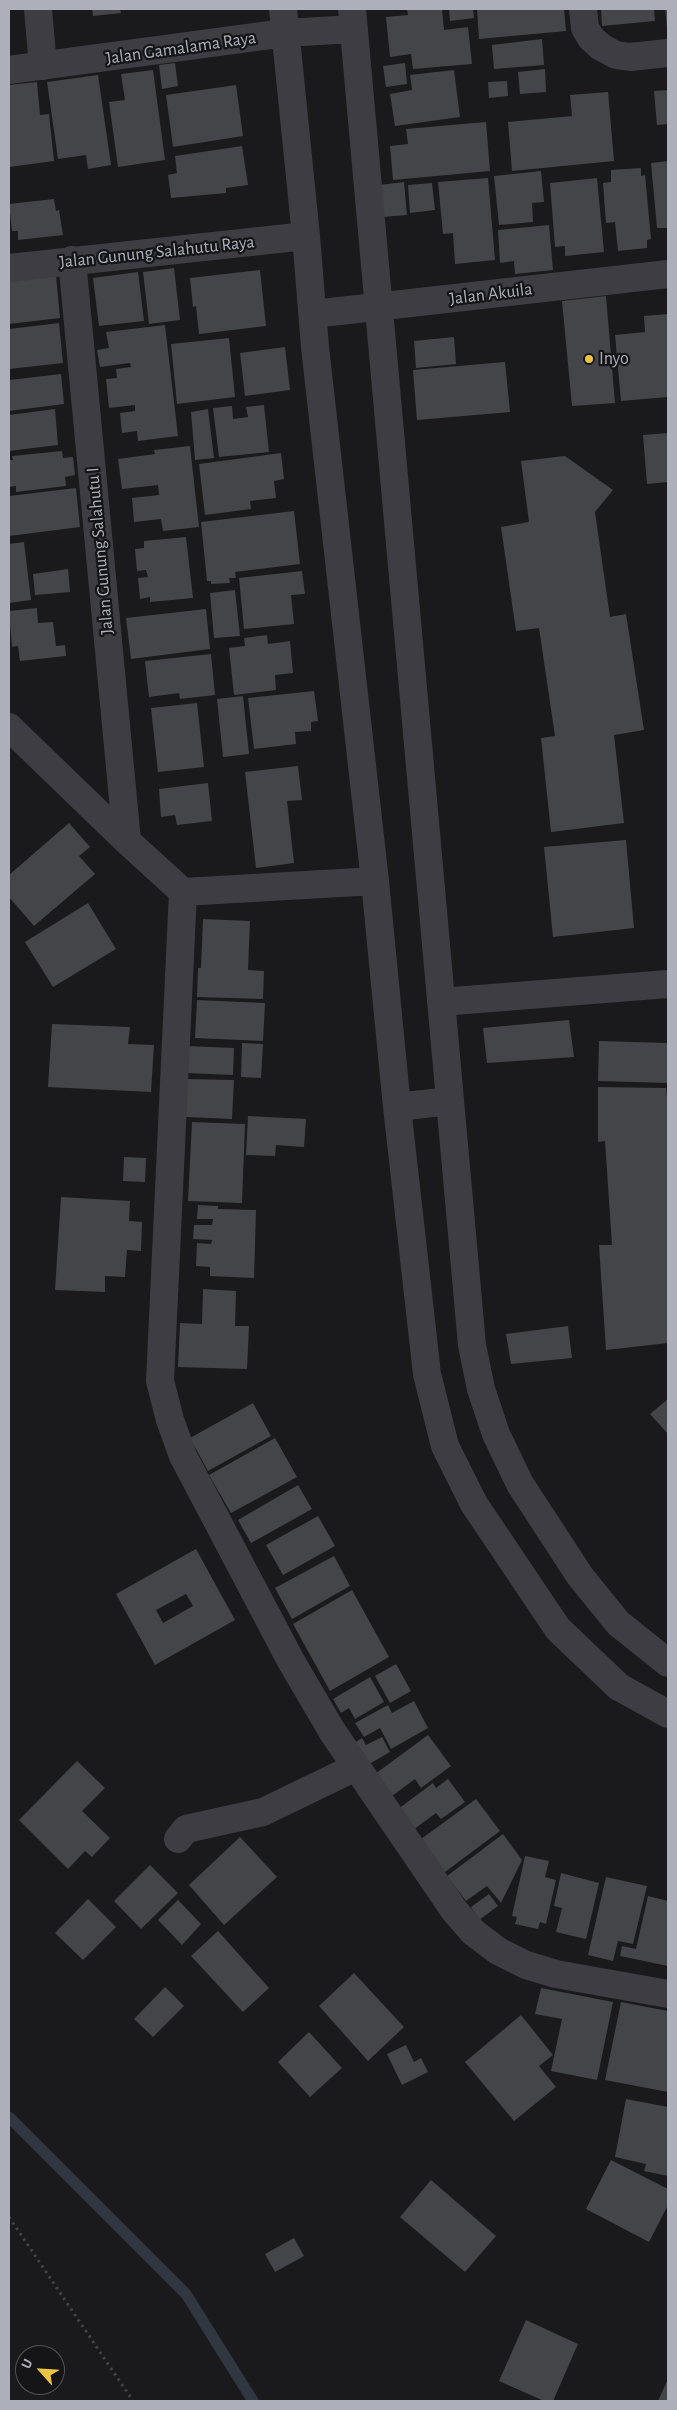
<!DOCTYPE html>
<style>
body{margin:0}
#map{position:relative;width:677px;height:2410px;overflow:hidden;background:#1a1a1c;font-family:"Alegreya Sans",sans-serif}
canvas{display:block}
.frame{position:absolute;inset:0;border:10px solid #adb0bb;pointer-events:none}
.north{position:absolute;left:15px;top:2345px;width:50px;height:50px;box-sizing:border-box;background:#151517;border:1px solid #525359;border-radius:50%;rotate:296deg;font-size:14px;font-weight:700;line-height:20px;text-align:center;color:#adb0bb}
.north::after{content:'';display:block;margin:auto;width:18px;height:22px;background:#ebc443;clip-path:polygon(50% 0,100% 100%,50% 72%,0 100%)}
</style>
<div id="map">
<canvas width="677" height="2410"></canvas>
<div class="frame"></div>
<div class="north">U</div>
</div>
<script>
const context = document.querySelector('canvas').getContext('2d');
context.lineJoin = 'round';
const toPath = rows => new Path2D(rows.map(r => 'M' + r).join(''));
function stroke(path, color, width, dash) { context.strokeStyle = color; context.lineWidth = width; context.lineCap = dash ? 'butt' : 'round'; context.setLineDash(dash || []); context.stroke(path); }
function paint(path, color) { context.fillStyle = color; context.fill(path, 'evenodd'); }
function write(font, color, halo, rows, align = 'center') {
  context.font = font + ' "Alegreya Sans",sans-serif'; context.lineWidth = 4.5; context.setLineDash([]); context.textBaseline = 'middle'; context.strokeStyle = halo; context.fillStyle = color; for (const [text, x, y, turn = 0] of rows) {
    context.save(); context.translate(x, y); context.rotate((+turn || 0) * Math.PI / 180); context.textAlign = isNaN(turn) ? turn : align; if (halo) context.strokeText(text, 0, 0); context.fillText(text, 0, 0); context.restore();
  }
}
stroke(toPath([
 [9,2117,186,2294,253,2401]
]), '#303740', 11);
paint(toPath([
 [92,9,120,9,121,13,93,16],
 [407,9,442,9,444,30,468,27,472,64,413,69,411,54,390,57,386,17,408,15],
 [449,9,473,9,474,18,450,21],
 [477,9,564,9,566,31,479,39],
 [601,9,654,9,655,21,602,26],
 [665,9,668,9,668,27,667,27],
 [542,39,544,65,494,69,492,45],
 [175,63,178,86,162,89,159,65],
 [405,63,407,84,386,87,383,66],
 [545,69,546,92,520,94,518,72],
 [153,70,165,160,118,167,109,102,125,100,121,74],
 [454,70,460,117,395,126,390,94,412,90,410,75],
 [98,75,111,165,88,169,86,155,58,159,47,82],
 [507,81,508,96,489,98,488,82],
 [37,82,40,115,49,114,54,161,9,167,9,85],
 [236,85,243,136,173,147,166,95],
 [668,90,668,124,657,125,654,91],
 [608,92,614,161,512,171,508,122,572,116,570,95],
 [486,122,490,171,393,180,390,146,408,144,406,129],
 [242,146,248,185,226,188,226,193,171,198,168,175,177,173,175,156],
 [668,161,668,228,657,228,651,163],
 [641,168,641,176,645,175,651,239,647,240,647,248,618,251,615,222,606,223,603,183,611,182,611,170],
 [541,171,544,202,532,203,533,222,499,225,494,176],
 [488,178,495,260,455,264,453,233,443,234,438,182],
 [597,178,604,252,565,256,565,246,555,247,550,183],
 [404,182,407,215,382,217,379,185],
 [432,183,435,210,410,213,408,185],
 [54,199,56,211,59,210,63,235,18,240,18,231,12,231,9,204],
 [549,225,553,270,515,274,514,261,500,263,498,230],
 [174,268,180,320,149,324,143,272],
 [260,270,266,326,199,334,196,306,193,307,190,278],
 [138,272,144,321,99,326,93,278],
 [56,275,60,318,9,324,9,280],
 [606,296,615,403,572,406,562,301],
 [668,314,668,397,621,401,615,335,645,332,644,316],
 [59,323,63,363,9,369,9,329],
 [165,325,178,436,138,441,137,431,122,433,120,413,135,411,135,405,109,408,106,379,117,378,116,369,131,367,130,363,100,367,97,350,109,348,106,332],
 [454,337,456,364,416,368,414,341],
 [229,338,235,397,177,404,171,344],
 [285,347,290,390,245,396,240,353],
 [505,362,510,412,417,420,413,370],
 [61,374,64,404,9,411,9,380],
 [264,405,269,452,219,457,213,408,232,406,233,419,248,417,246,407],
 [55,409,58,445,9,451,9,415],
 [208,409,214,458,195,460,191,412],
 [668,433,668,482,647,484,643,435],
 [190,446,199,527,163,531,161,519,134,522,132,498,159,495,158,485,122,489,118,459,155,454,154,450],
 [62,451,63,458,73,457,75,475,65,477,66,486,16,492,16,486,9,487,9,460,13,460,12,456],
 [281,453,284,479,274,481,276,498,250,501,251,509,205,515,199,464],
 [565,456,613,490,595,512,610,617,626,614,644,730,614,735,624,823,551,832,541,738,555,736,539,628,516,631,501,527,529,522,521,461],
 [76,488,80,527,9,536,9,496],
 [294,511,300,564,235,572,236,578,229,578,230,583,211,584,211,581,207,581,201,522],
 [186,537,193,598,150,602,150,597,140,599,138,578,148,577,146,570,137,571,135,549,144,548,144,541],
 [24,542,31,600,9,603,9,544],
 [68,569,70,592,35,595,33,574],
 [302,571,305,594,291,595,294,624,244,629,239,578],
 [235,590,240,636,214,638,210,593],
 [37,608,38,623,53,622,56,646,65,645,66,656,20,661,18,646,12,647,9,611],
 [206,609,210,649,131,659,126,618],
 [267,635,268,644,290,641,293,673,275,675,276,690,234,695,229,648,245,646,244,638],
 [211,654,215,695,180,699,179,693,149,697,145,661],
 [314,691,318,721,311,722,311,731,295,732,296,744,254,749,248,698],
 [243,696,249,754,223,757,217,699],
 [197,703,204,767,158,772,151,708],
 [298,766,302,800,287,801,294,863,256,868,245,772],
 [208,783,212,821,177,825,175,815,161,817,159,789],
 [69,823,90,847,79,856,95,874,34,926,9,897,9,875],
 [626,840,634,928,553,937,544,847],
 [88,903,116,949,53,987,25,942],
 [203,919,250,921,248,970,264,971,263,999,197,997,198,968,201,968],
 [197,1000,265,1003,263,1041,195,1038],
 [569,1020,574,1057,487,1063,483,1028],
 [52,1024,130,1027,128,1044,154,1045,151,1092,48,1087],
 [599,1041,668,1043,668,1083,598,1081],
 [242,1043,263,1044,261,1078,241,1077],
 [187,1046,234,1048,233,1075,186,1073],
 [187,1079,234,1080,232,1119,186,1117],
 [598,1087,666,1088,668,1108,668,1343,606,1350,599,1245,612,1245,605,1141,598,1142],
 [248,1116,306,1119,304,1147,276,1145,275,1156,246,1155],
 [192,1122,245,1124,242,1203,188,1201],
 [124,1157,146,1158,145,1182,123,1181],
 [61,1197,130,1201,129,1221,142,1222,141,1251,127,1250,125,1277,105,1276,105,1292,55,1290],
 [198,1205,218,1206,218,1209,256,1210,254,1278,210,1276,210,1267,196,1266,197,1243,211,1244,212,1240,193,1239,194,1225,212,1225,213,1219,197,1219],
 [203,1289,236,1291,235,1326,249,1326,247,1369,178,1367,180,1323,202,1324],
 [568,1326,572,1358,511,1364,506,1334],
 [668,1399,668,1434,650,1414],
 [253,1403,271,1436,208,1471,190,1438],
 [275,1438,297,1477,231,1513,209,1475],
 [298,1485,312,1509,251,1543,238,1520],
 [318,1516,335,1546,283,1575,266,1545],
 [196,1549,235,1620,155,1665,116,1594],
 [186,1594,193,1606,163,1623,156,1610],
 [334,1556,350,1586,292,1619,275,1588],
 [352,1590,389,1657,330,1691,293,1624],
 [396,1664,411,1691,390,1703,375,1676],
 [370,1677,384,1702,355,1719,349,1708,341,1713,333,1699],
 [414,1701,428,1728,391,1749,380,1728,364,1737,355,1723,388,1705,392,1713],
 [428,1735,451,1766,421,1788,415,1779,392,1796,375,1774],
 [382,1737,390,1752,364,1767,351,1745,362,1738,366,1745],
 [77,1761,105,1788,82,1811,110,1838,92,1857,85,1851,68,1869,19,1820],
 [448,1779,465,1802,441,1819,436,1813,413,1830,398,1809,433,1783,436,1788],
 [476,1799,500,1831,445,1872,421,1839],
 [503,1834,522,1860,501,1903,487,1886,466,1901,447,1876],
 [240,1837,277,1877,224,1925,189,1885],
 [525,1856,549,1861,545,1877,556,1880,546,1924,540,1922,538,1929,515,1924,517,1917,512,1916],
 [150,1865,178,1893,141,1929,114,1901],
 [561,1873,599,1883,586,1939,556,1932,562,1908,554,1906],
 [606,1877,647,1886,633,1944,618,1941,613,1961,588,1955],
 [489,1894,498,1906,479,1920,471,1907],
 [648,1896,668,1901,668,1966,620,1956,622,1946,636,1949],
 [88,1899,116,1927,83,1960,55,1933],
 [178,1900,201,1924,182,1945,158,1920],
 [218,1931,269,1988,243,2012,191,1956],
 [354,1973,404,2027,368,2061,319,2006],
 [165,1987,184,2006,153,2037,134,2019],
 [541,1988,613,2002,597,2080,551,2071,562,2019,535,2014],
 [621,2002,668,2011,668,2092,605,2080],
 [521,2015,553,2055,539,2066,556,2087,514,2121,465,2062],
 [309,2032,342,2068,310,2097,278,2062],
 [406,2045,414,2062,421,2058,428,2072,402,2085,387,2054],
 [626,2099,668,2107,668,2176,644,2171,646,2164,615,2157],
 [611,2160,668,2189,668,2205,649,2242,586,2209],
 [431,2180,496,2236,465,2272,400,2217],
 [294,2238,304,2256,275,2272,265,2254],
 [526,2320,578,2344,553,2401,544,2401,499,2381],
 [668,2379,668,2401,658,2401]
]), '#444549');
stroke(toPath([
 [9,2217,133,2401]
]), '#414248', 3, [2.5, 4]);
stroke(toPath([
 [38,9,43,66],
 [283,9,306,236,315,347,375,881,397,1107,427,1374,445,1446,474,1504,558,1629,619,1687,668,1714],
 [352,9,472,1345,481,1389,496,1434,520,1484,580,1576,618,1623,668,1663],
 [583,9,585,28,591,38,601,47,616,55,630,57,668,53],
 [9,70,285,33,354,29],
 [72,260,127,841],
 [9,268,306,236],
 [313,314,668,274],
 [9,727,127,841,183,892,160,1381,170,1420,183,1456,291,1661,332,1731,454,1910,473,1932,498,1951,526,1965,556,1974,668,1994],
 [183,892,375,881],
 [441,1002,668,984],
 [397,1107,450,1101],
 [178,1839,186,1829,263,1812,356,1767]
]), '#3d3d43', 28);
for (const [x, y, r, color] of [
 [589,359,5,"#ebc443"]
]) { const dot = new Path2D(); dot.arc(x, y, r, 0, 2 * Math.PI); context.fillStyle = color; context.fill(dot); stroke(dot, '#151517', 2); }
write('18px', '#adb0bb', '#151517', [
 ["Jalan Gamalama Raya",181,48,-8],
 ["Jalan Gunung Salahutu Raya",157,252,-6],
 ["Jalan Akuila",491,294,-7],
 ["Jalan Gunung Salahutu I",100,551,-95]
]);
write('18px', '#adb0bb', '#151517', [
 ["Inyo",599,359]
], 'left');
</script>
